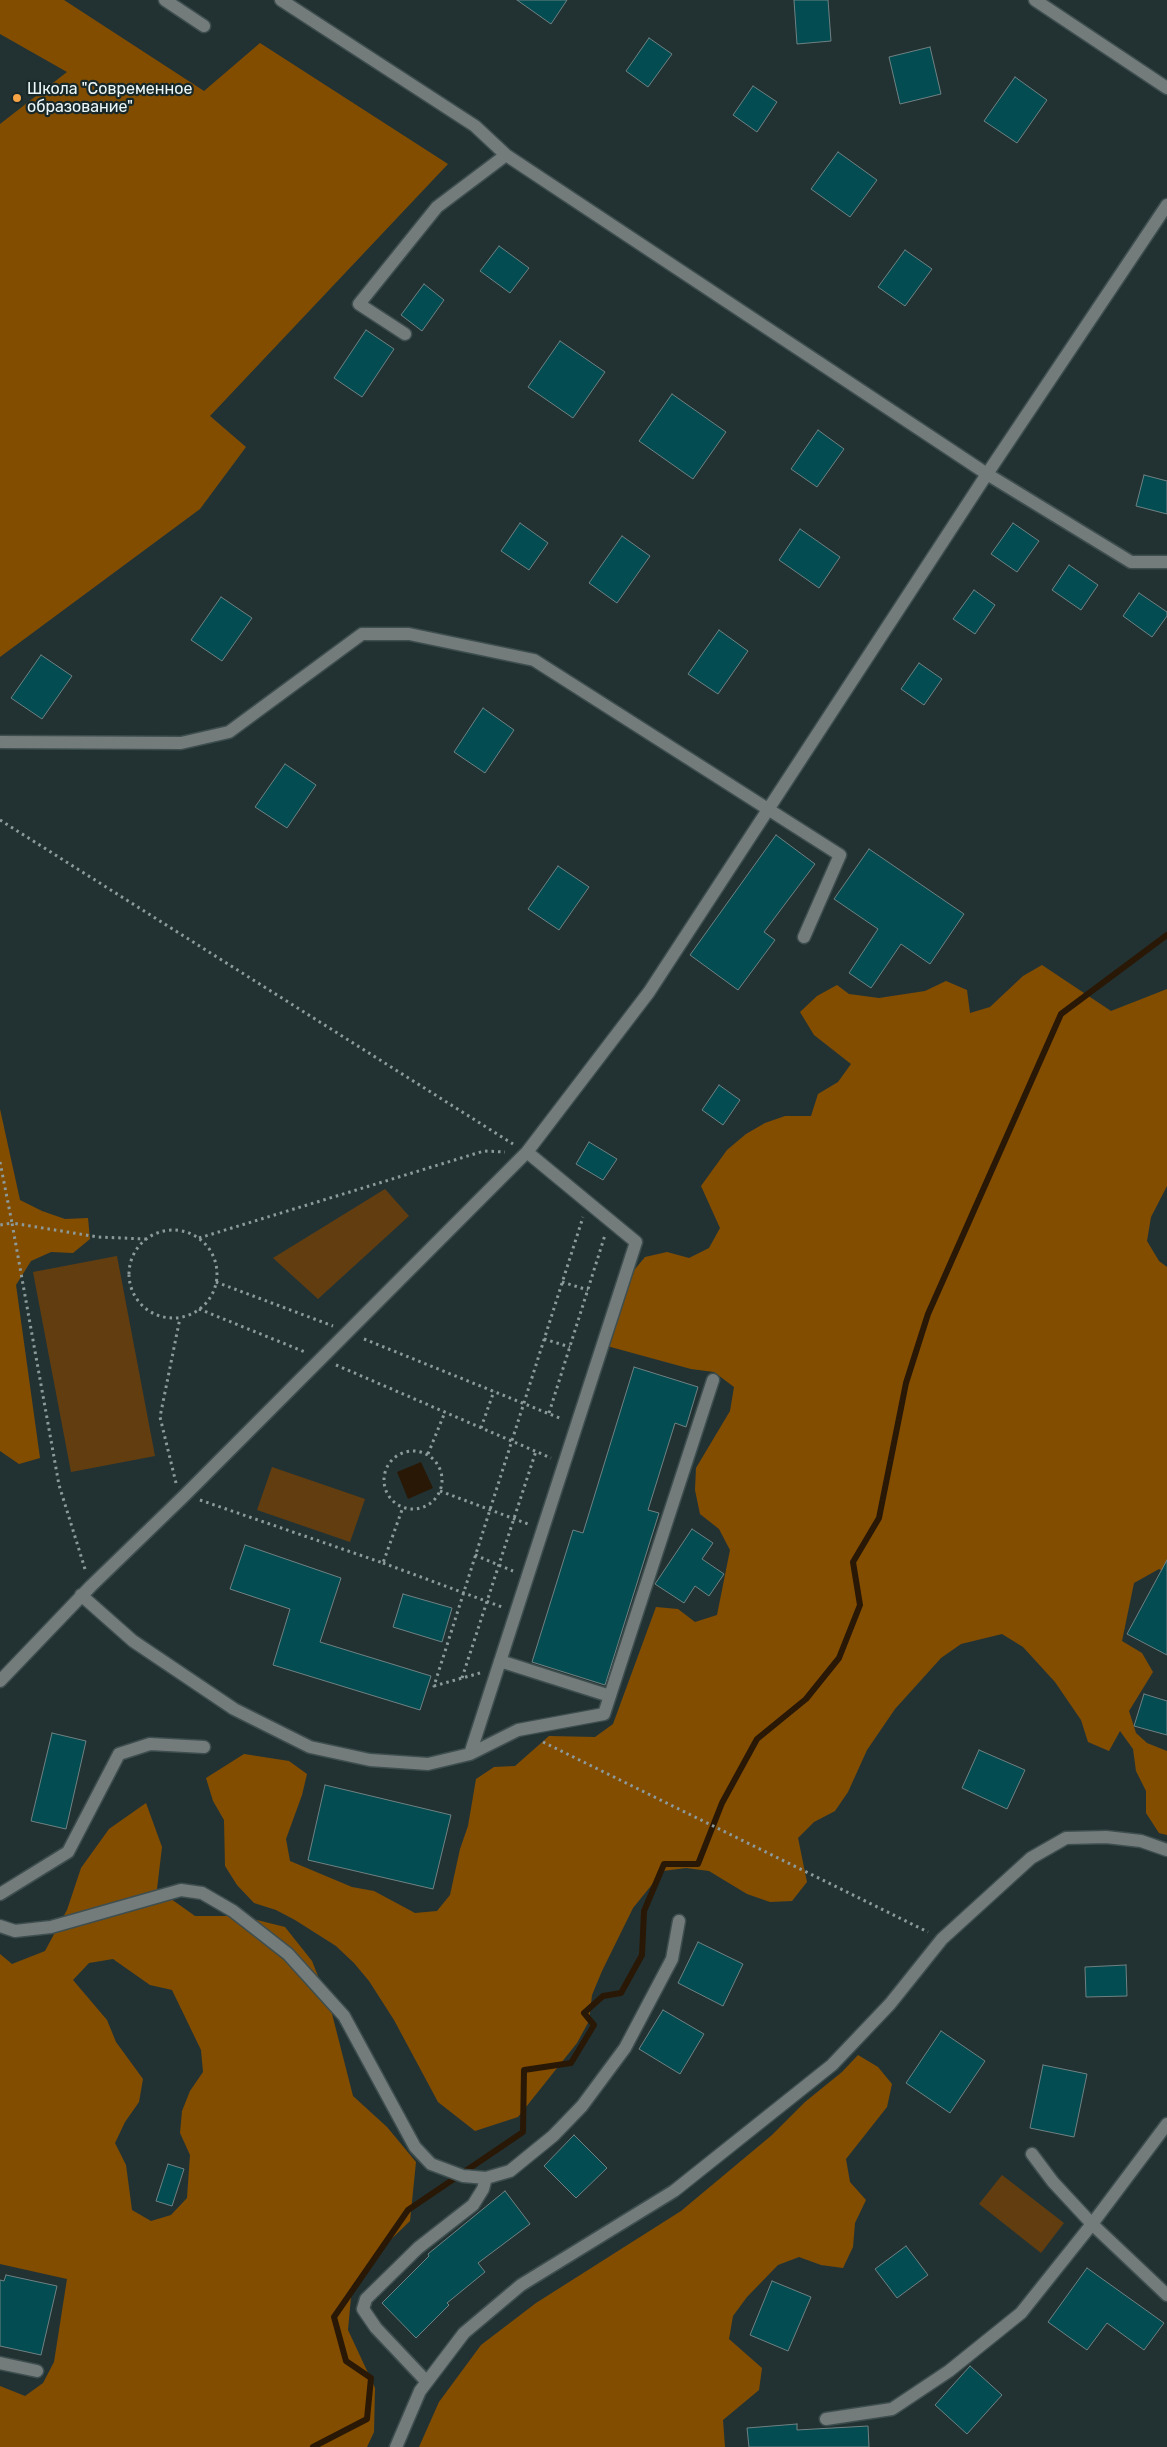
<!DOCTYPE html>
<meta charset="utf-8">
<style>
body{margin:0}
canvas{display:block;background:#223233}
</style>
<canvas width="1167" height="2447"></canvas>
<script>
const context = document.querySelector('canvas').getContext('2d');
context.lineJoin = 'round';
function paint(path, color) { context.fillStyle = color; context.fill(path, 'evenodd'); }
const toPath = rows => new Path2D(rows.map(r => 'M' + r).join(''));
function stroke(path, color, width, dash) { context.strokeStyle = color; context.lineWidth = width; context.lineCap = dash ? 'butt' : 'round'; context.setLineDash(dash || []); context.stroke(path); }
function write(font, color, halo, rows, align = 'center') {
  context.font = font + ' Rubik,sans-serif'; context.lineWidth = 4.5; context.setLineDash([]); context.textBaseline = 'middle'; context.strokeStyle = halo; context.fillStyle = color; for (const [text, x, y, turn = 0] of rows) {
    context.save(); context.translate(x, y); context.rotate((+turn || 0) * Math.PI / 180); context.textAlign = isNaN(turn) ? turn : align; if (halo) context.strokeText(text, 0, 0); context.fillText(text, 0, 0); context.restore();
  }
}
paint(toPath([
 [385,1189,409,1216,318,1299,273,1258],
 [117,1256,155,1456,71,1472,33,1272],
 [272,1467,365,1499,350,1542,257,1510],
 [1002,2175,1064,2223,1041,2253,979,2204]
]), '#623d10');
paint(toPath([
 [0,0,64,0,204,91,260,43,448,164,210,416,246,447,200,509,0,657,0,124,67,72,0,34],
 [1042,965,1111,1011,1167,989,1167,1186,1151,1217,1147,1241,1159,1261,1167,1267,1167,1573,1159,1569,1134,1583,1122,1641,1142,1653,1153,1672,1129,1711,1136,1733,1147,1743,1167,1751,1167,1835,1159,1833,1146,1813,1146,1791,1136,1771,1133,1749,1120,1731,1109,1751,1088,1742,1081,1720,1055,1682,1023,1647,1002,1634,961,1644,941,1658,895,1709,867,1750,848,1792,835,1811,814,1822,798,1838,807,1882,792,1901,770,1902,747,1894,709,1871,686,1868,663,1871,633,1908,602,1971,592,1995,589,2021,577,2043,518,2117,475,2131,438,2102,394,2020,369,1981,354,1963,336,1946,295,1920,276,1910,254,1903,237,1885,225,1866,224,1820,213,1801,206,1778,244,1754,289,1761,307,1774,302,1795,286,1839,290,1861,352,1887,374,1891,415,1913,437,1911,450,1895,460,1849,468,1826,476,1779,494,1767,515,1766,549,1736,595,1737,613,1724,656,1607,678,1609,695,1622,717,1615,730,1550,719,1529,700,1514,695,1490,696,1468,730,1411,734,1387,714,1372,691,1369,607,1346,631,1274,645,1257,667,1252,689,1258,709,1248,720,1228,701,1186,727,1150,746,1134,765,1123,785,1116,811,1116,818,1094,838,1082,851,1064,814,1035,800,1012,817,996,837,985,849,994,879,998,925,991,946,981,967,990,970,1013,990,1007,1023,976],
 [0,1109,20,1200,42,1211,65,1219,88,1218,90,1239,73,1253,51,1252,31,1261,16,1285,40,1458,19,1464,0,1451],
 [146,1803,162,1847,157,1889,195,1916,241,1916,285,1927,312,1961,330,2006,353,2096,387,2127,416,2162,410,2221,379,2251,352,2286,348,2330,375,2388,374,2432,367,2447,0,2447,0,2386,25,2396,43,2383,54,2362,67,2279,0,2264,0,1954,12,1964,45,1951,67,1910,81,1868,109,1829],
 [113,1959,150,1985,172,1990,201,2050,203,2072,190,2091,182,2111,180,2133,190,2155,187,2198,171,2215,151,2221,132,2210,126,2165,115,2143,125,2122,139,2102,143,2079,116,2042,107,2020,73,1980,89,1963],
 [858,2055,878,2067,892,2084,887,2107,846,2159,850,2182,866,2200,855,2223,853,2247,843,2268,821,2265,799,2257,778,2265,747,2297,733,2316,729,2339,762,2368,759,2390,723,2420,725,2447,419,2447,439,2402,481,2345,536,2303,681,2211,772,2135,805,2102,842,2072]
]), '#834d00');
paint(toPath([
 [421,1462,433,1488,408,1499,397,1472]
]), '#291805');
stroke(toPath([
 [313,2447,367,2419,371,2378,346,2361,334,2317,408,2210,523,2132,524,2070,571,2063,594,2025,584,2013,603,1996,621,1993,642,1955,644,1911,664,1864,698,1864,722,1803,757,1739,806,1699,839,1658,860,1605,853,1562,879,1518,906,1383,928,1314,1061,1014,1167,935]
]), '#291805', 6);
const building = toPath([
 [517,0,567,0,551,24,517,0],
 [794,0,828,0,831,41,797,44,794,0],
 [649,38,672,54,648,87,626,71,649,38],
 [930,47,941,94,900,104,889,57,930,47],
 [1015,77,1047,100,1017,143,984,121,1015,77],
 [753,86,777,102,757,132,733,115,753,86],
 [838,152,877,180,850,217,811,189,838,152],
 [499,246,529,268,510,293,480,271,499,246],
 [905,250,932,269,905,306,878,287,905,250],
 [424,284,444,300,422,331,401,315,424,284],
 [366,330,394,349,362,397,334,378,366,330],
 [560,341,605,372,573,418,528,387,560,341],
 [672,394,726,432,693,479,639,441,672,394],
 [818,430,844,449,817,487,791,469,818,430],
 [1144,475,1167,481,1167,514,1136,506,1144,475],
 [520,523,548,543,529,570,501,551,520,523],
 [1013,523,1039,541,1017,572,991,554,1013,523],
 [800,529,840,557,819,588,779,560,800,529],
 [622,536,650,556,617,603,589,583,622,536],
 [1069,565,1098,585,1081,610,1052,590,1069,565],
 [974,590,995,605,975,634,953,619,974,590],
 [1139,593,1167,612,1167,616,1152,637,1123,616,1139,593],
 [221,597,252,618,222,661,191,640,221,597],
 [719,630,748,651,718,694,688,674,719,630],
 [41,655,72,676,42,719,11,698,41,655],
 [919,663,942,679,924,705,901,689,919,663],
 [483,708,514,730,485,773,454,752,483,708],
 [285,764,316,785,287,828,255,807,285,764],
 [776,835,815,864,764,932,775,940,738,990,690,955,776,835],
 [869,849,964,914,930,964,901,944,871,988,849,973,878,929,834,899,869,849],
 [558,866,589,887,559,930,528,909,558,866],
 [719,1085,740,1100,723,1125,702,1110,719,1085],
 [589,1142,617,1159,603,1180,576,1164,589,1142],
 [634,1367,698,1387,686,1427,675,1423,648,1510,659,1513,605,1685,532,1662,573,1530,583,1533,634,1367],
 [692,1529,713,1543,702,1559,724,1574,709,1596,695,1586,684,1603,655,1584,692,1529],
 [245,1545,341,1578,320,1642,431,1676,420,1710,273,1665,290,1609,230,1589,245,1545],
 [1167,1560,1167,1655,1127,1634,1167,1560],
 [403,1594,452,1608,442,1642,393,1627,403,1594],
 [1144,1694,1167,1701,1167,1735,1134,1726,1144,1694],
 [52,1733,86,1741,66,1829,31,1821,52,1733],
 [979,1750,1025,1770,1007,1809,962,1788,979,1750],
 [325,1785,451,1815,433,1889,308,1860,325,1785],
 [698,1942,743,1964,723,2006,678,1983,698,1942],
 [1126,1965,1127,1996,1086,1997,1085,1967,1126,1965],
 [663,2010,704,2034,680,2074,639,2049,663,2010],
 [941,2031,985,2061,950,2113,906,2083,941,2031],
 [1043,2065,1087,2074,1074,2137,1030,2128,1043,2065],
 [574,2135,607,2168,576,2198,544,2166,574,2135],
 [168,2164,184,2169,172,2206,156,2201,168,2164],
 [505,2191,530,2224,478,2263,485,2272,447,2303,449,2305,416,2338,382,2303,429,2256,428,2254,505,2191],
 [906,2246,928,2275,897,2298,875,2269,906,2246],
 [1087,2268,1164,2323,1144,2350,1107,2323,1087,2350,1048,2322,1087,2268],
 [6,2275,57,2286,41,2355,0,2346,0,2280,4,2281,6,2275],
 [772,2281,811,2297,788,2351,750,2335,772,2281],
 [970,2366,1002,2395,967,2434,935,2405,970,2366],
 [797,2424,797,2430,868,2426,869,2447,749,2447,747,2428,797,2424]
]);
paint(building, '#034c51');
stroke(building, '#6f8182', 1);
const minor = toPath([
 [165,0,204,26],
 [281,0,475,126,506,155,987,474,1131,562,1167,562],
 [1035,0,1167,88],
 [405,334,359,304,437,207,506,155],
 [0,742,181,743,229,732,362,634,409,634,534,660,840,855,804,937],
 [81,1595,133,1641,234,1709,310,1747,370,1760,428,1764,470,1754,636,1242,527,1152],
 [500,1661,610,1696],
 [0,1681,91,1586,185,1495,527,1152,649,992,987,474,1167,205],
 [470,1754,518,1730,604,1714,713,1380],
 [0,1894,68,1852,119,1754,150,1744,204,1747],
 [0,1926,15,1931,51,1927,181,1890,202,1893,233,1911,288,1954,344,2016,415,2147,431,2164,463,2176,486,2178,510,2171,553,2136,582,2106,625,2048,672,1959,679,1921],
 [1032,2154,1053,2182,1092,2224,1167,2295],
 [0,2363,37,2371],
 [427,2382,376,2328,363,2309,366,2299,418,2248,473,2205,483,2189,486,2178],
 [826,2419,892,2409,949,2371,1021,2313,1092,2224,1167,2124],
 [396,2447,420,2391,464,2333,521,2285,674,2191,832,2065,890,2004,942,1939,1031,1858,1066,1838,1106,1837,1141,1841,1167,1850]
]);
stroke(minor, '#3e4e4f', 15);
stroke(toPath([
 [0,820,513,1144],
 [0,1162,12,1223,0,1225],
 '129 1274a44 44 0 1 1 88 0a44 44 0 1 1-88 0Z',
 [199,1238,484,1151,505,1152],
 [216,1282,333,1326],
 [562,1282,588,1290],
 [199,1309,305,1352],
 [364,1339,562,1419],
 [544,1339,570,1347],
 [336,1365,551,1458],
 [549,1413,605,1235],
 [481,1428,494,1391],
 '384 1480a29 29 0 1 1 58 0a29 29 0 1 1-58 0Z',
 [428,1454,445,1412],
 [176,1483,160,1417,180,1318],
 [440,1491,528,1524],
 [200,1500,383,1563,403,1507],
 [475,1555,513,1571],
 [383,1563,502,1607],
 [85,1569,59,1485,12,1223,98,1237,146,1239],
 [480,1673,434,1686,583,1217],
 [462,1678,536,1451],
 [543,1742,928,1932]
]), '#8d9a9b', 3, [2.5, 4]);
stroke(minor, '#737b7b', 12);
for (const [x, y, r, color] of [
 [17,98,5,"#f5a345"]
]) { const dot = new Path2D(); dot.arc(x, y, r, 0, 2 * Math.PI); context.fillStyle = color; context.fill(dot); stroke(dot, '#182829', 2); }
write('16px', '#edf7f8', '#182829', [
 ["Школа \"Современное",27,89],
 ["образование\"",27,107]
], 'left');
</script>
